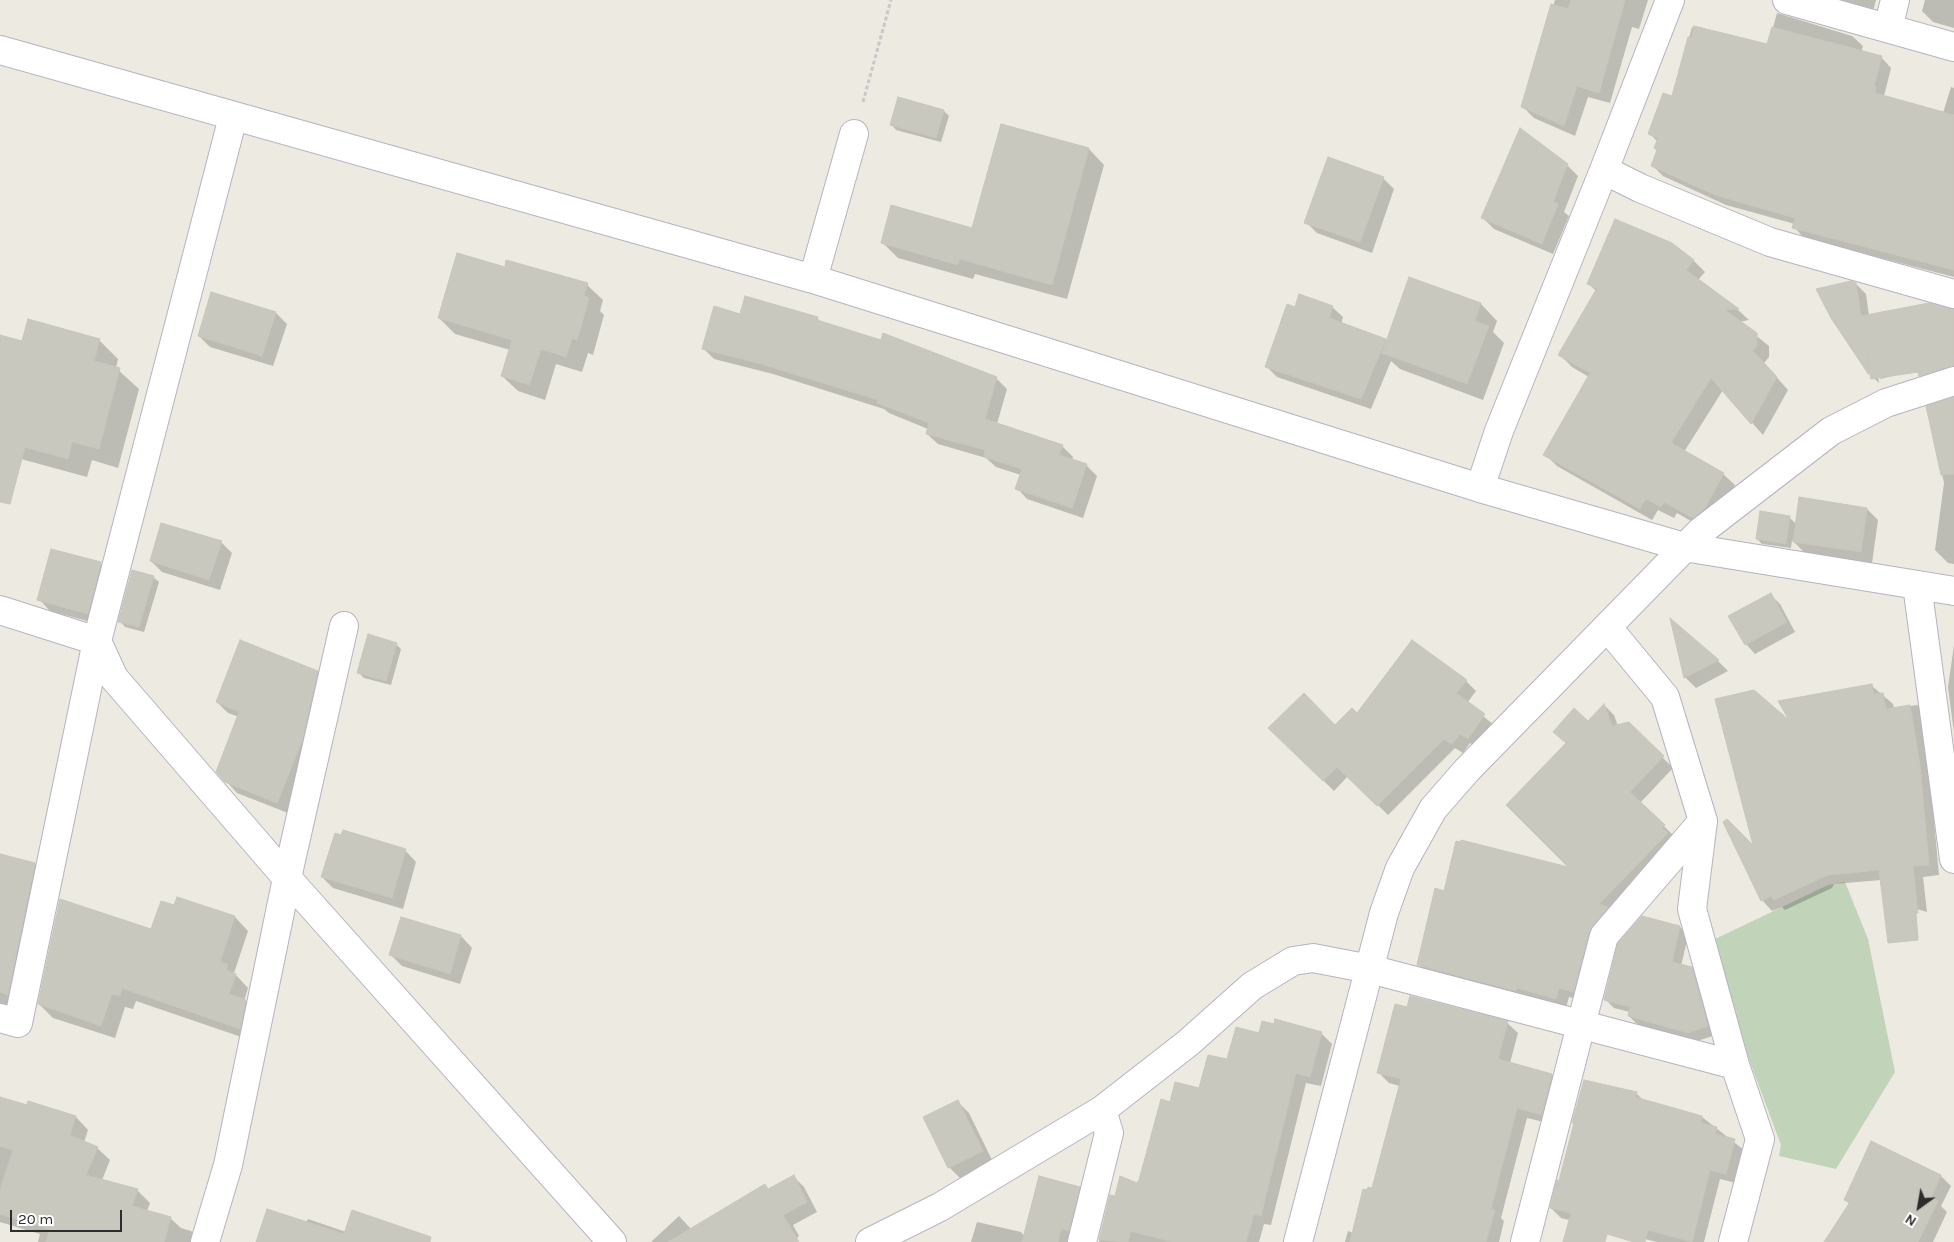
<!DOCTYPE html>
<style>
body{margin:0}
#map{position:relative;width:1954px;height:1242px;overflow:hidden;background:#eceae1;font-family:Karla,sans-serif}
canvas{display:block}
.north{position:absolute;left:1894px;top:1182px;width:50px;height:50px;-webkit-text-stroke:4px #fff;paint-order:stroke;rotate:212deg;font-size:14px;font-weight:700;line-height:20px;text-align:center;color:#2d2d2d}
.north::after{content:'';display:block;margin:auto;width:18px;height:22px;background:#2d2d2d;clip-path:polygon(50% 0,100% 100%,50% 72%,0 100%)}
.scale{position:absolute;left:10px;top:1210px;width:112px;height:22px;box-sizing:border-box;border:2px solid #2d2d2d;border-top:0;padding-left:6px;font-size:15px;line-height:18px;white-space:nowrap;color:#2d2d2d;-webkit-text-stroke:4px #fff;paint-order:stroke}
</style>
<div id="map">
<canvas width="1954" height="1242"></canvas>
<div class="north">N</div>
<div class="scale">20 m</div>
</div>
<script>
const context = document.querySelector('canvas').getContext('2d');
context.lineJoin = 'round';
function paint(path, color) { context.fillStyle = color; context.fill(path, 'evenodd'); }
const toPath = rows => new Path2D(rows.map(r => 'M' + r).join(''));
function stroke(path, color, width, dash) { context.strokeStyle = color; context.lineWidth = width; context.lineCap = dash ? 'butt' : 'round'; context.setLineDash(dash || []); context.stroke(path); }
paint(toPath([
 [1845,882,1868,939,1895,1072,1836,1169,1779,1156,1781,1145,1750,1062,1711,941,1828,885]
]), '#c1d4ba');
paint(toPath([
 [1555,0,1648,0,1639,29,1632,27,1610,103,1588,97,1575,136,1534,118,1523,107],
 [1820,0,1876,0,1872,15],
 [1925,0,1954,0,1954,28,1933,22,1922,11],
 [1777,13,1852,36,1863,46,1861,52,1881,57,1891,68,1884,96,1943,113,1951,87,1954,88,1954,277,1804,238,1794,227,1795,224,1726,205,1663,176,1652,165,1658,151,1655,148,1658,142,1649,133,1673,98,1692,27,1768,46],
 [944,111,949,116,941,142,896,130,891,124],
 [1001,125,1089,149,1104,165,1067,299,975,274,973,279,898,258,882,242,973,229],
 [1567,165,1578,176,1564,212,1569,216,1553,254,1494,229,1483,218],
 [1383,178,1394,189,1372,253,1317,233,1306,222],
 [1693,260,1705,272,1698,280,1738,310,1749,320,1739,322,1769,346,1769,357,1764,363,1788,390,1763,435,1723,390,1684,452,1723,474,1735,485,1715,521,1705,529,1677,513,1674,518,1658,510,1652,520,1557,466,1545,454,1589,377,1572,367,1560,355,1597,292,1589,284],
 [505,268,587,285,603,300,600,311,604,315,593,355,588,353,582,372,556,364,545,400,518,391,502,376,510,350,455,334,439,318],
 [1410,278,1481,304,1497,321,1493,332,1504,343,1483,400,1400,369,1391,361,1371,409,1277,377,1267,367,1296,308,1332,307,1343,317,1341,324,1387,342],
 [1856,284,1866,294,1869,316,1954,310,1954,358,1881,379,1878,376,1879,383,1870,374,1832,317],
 [276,313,287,324,273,366,210,347,199,336],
 [741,315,817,318,823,324,996,378,1007,389,997,424,1062,446,1073,457,1072,461,1086,465,1097,476,1083,518,1027,499,1017,488,1021,475,996,467,986,458,938,444,927,434,928,429,889,413,884,409,773,374,714,359,703,348],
 [0,336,22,342,99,340,118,359,116,368,139,389,118,468,92,460,87,477,21,459,0,440],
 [1954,399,1954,564,1948,563,1935,550,1944,483,1927,407],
 [1867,509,1878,520,1872,563,1805,553,1792,540,1791,548,1762,544,1757,539,1789,517,1797,525],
 [221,542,232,553,220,590,162,572,151,561],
 [52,551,101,564,112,575,99,624,50,611,39,599],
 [153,577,159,582,144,632,125,627,120,621],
 [1771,595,1780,604,1795,632,1755,654,1746,644],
 [1672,621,1718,661,1728,671,1696,688,1686,678],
 [396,644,401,649,391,685,364,678,359,673],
 [1954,645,1954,733,1948,687],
 [317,672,328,683,288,813,237,793,226,781,239,717,228,713,217,702],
 [1466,681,1476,691,1467,703,1494,725,1478,748,1470,743,1463,753,1455,748,1388,815,1348,776,1334,791,1270,728,1335,726,1358,715],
 [1872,686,1893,704,1894,709,1917,705,1927,715,1940,810,1933,809,1939,875,1923,877,1927,912,1893,902,1881,880,1834,884,1832,888,1785,910,1782,907,1772,911,1762,900,1755,849,1793,725],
 [1604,705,1614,715,1618,726,1628,723,1673,768,1640,803,1674,836,1612,912,1584,1001,1569,997,1566,1008,1429,975,1419,965,1445,892,1572,869,1588,723],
 [405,850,416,862,403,909,333,888,322,877],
 [0,855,35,864,47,876,19,1011,0,1006],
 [178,898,235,917,248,931,234,973,248,988,244,1001,259,1015,253,1041,136,1001,133,1009,125,1007,115,1038,53,1018,39,1004,152,930,175,907],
 [1642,917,1680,927,1688,936,1681,966,1691,968,1700,977,1716,1035,1697,1041,1638,1025,1629,1016,1630,1012,1614,1008,1605,999],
 [402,918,461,936,472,948,460,984,402,966,391,955],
 [1507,1023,1518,1033,1510,1063,1552,1075,1562,1085,1552,1124,1527,1118,1501,1218,1504,1221,1499,1242,1345,1242,1348,1231,1353,1233,1372,1189,1400,1086,1389,1083,1378,1072],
 [1321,1033,1332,1044,1321,1086,1306,1083,1271,1225,1264,1224,1259,1242,1099,1242,1111,1196,1116,1198,1140,1180,1171,1103,1200,1090,1228,1061,1260,1034],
 [1636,1093,1643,1100,1702,1117,1744,1150,1736,1183,1720,1179,1704,1242,1657,1242,1561,1218,1551,1208,1560,1183,1575,1124,1573,1122],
 [0,1098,76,1117,88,1130,84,1142,97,1148,110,1160,102,1180,137,1190,150,1203,147,1211,170,1218,181,1228,191,1231,202,1242,38,1242,40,1234,0,1222],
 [958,1102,969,1113,993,1162,960,1178,949,1167],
 [1872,1143,1941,1176,1951,1186,1941,1206,1947,1212,1933,1242,1826,1242,1851,1205,1845,1200],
 [794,1177,804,1187,817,1212,793,1225,799,1236,792,1242,651,1242,679,1216,692,1230,765,1186,769,1190],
 [1079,1188,1090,1199,1080,1242,971,1242,977,1222,1021,1232,1024,1236],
 [308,1219,346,1232,420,1242,257,1242,306,1223]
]), '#0003');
const building = toPath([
 [1571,0,1625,0,1599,93,1577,86,1564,126,1521,107,1551,4,1568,9,1571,0],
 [1694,26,1767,44,1772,27,1882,56,1874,86,1876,87,1875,93,1954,115,1954,270,1792,228,1795,218,1715,195,1651,166,1657,150,1654,148,1658,138,1648,134,1663,93,1672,96,1688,37,1692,37,1694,26],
 [898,97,944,110,936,138,890,125,898,97],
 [1001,124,1089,148,1052,285,960,259,958,265,881,243,891,205,972,228,1001,124],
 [1520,128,1568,164,1553,202,1558,204,1542,244,1481,218,1520,128],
 [1328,157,1384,177,1360,242,1304,223,1328,157],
 [1615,219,1672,243,1694,260,1686,270,1739,309,1725,310,1757,333,1757,345,1753,351,1777,377,1751,424,1711,378,1671,443,1724,473,1704,510,1693,518,1664,502,1661,507,1646,499,1640,509,1543,455,1590,373,1558,355,1597,288,1587,284,1615,219],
 [457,253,505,267,506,260,588,283,584,296,589,298,577,340,572,338,566,357,541,349,529,385,501,376,512,340,438,318,457,253],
 [1409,277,1481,303,1475,321,1489,326,1467,384,1382,353,1409,277],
 [1851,281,1856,283,1861,316,1929,303,1954,309,1954,366,1919,376,1918,372,1871,379,1867,352,1869,375,1831,318,1816,289,1851,281],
 [211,292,276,312,262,356,198,336,211,292],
 [1299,294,1333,306,1329,318,1386,339,1361,399,1265,367,1287,304,1295,307,1299,294],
 [745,296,818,317,817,320,881,340,883,333,997,377,985,419,1063,445,1059,455,1087,464,1072,508,1015,489,1022,469,984,457,985,450,926,434,929,423,877,403,878,400,761,364,702,349,714,306,740,314,745,296],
 [28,319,100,339,94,361,120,368,99,449,72,442,68,459,25,447,10,504,0,502,0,335,22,341,28,319],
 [1954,397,1954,474,1941,475,1926,406,1954,397],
 [1799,497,1867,508,1861,552,1793,542,1799,497],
 [1760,511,1790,516,1786,544,1756,539,1760,511],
 [161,523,222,541,209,580,150,561,161,523],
 [51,549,101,562,88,614,37,600,51,549],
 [132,570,154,576,139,627,118,622,132,570],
 [1771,593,1787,622,1745,645,1728,616,1771,593],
 [1670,618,1719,660,1684,678,1670,618],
 [368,634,397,643,386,681,357,673,368,634],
 [240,640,318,671,302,741,277,803,225,782,216,772,239,712,216,702,240,640],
 [1412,640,1467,680,1456,693,1485,714,1468,739,1460,734,1452,744,1444,739,1377,806,1337,767,1323,781,1268,728,1304,693,1335,725,1352,708,1357,713,1412,640],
 [1872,684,1874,694,1883,693,1886,709,1910,705,1920,765,1929,865,1913,866,1918,913,1916,913,1918,940,1888,943,1879,870,1828,875,1774,900,1771,896,1761,901,1723,822,1727,819,1753,845,1715,699,1754,690,1789,720,1778,701,1872,684],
 [1604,704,1612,726,1629,722,1664,756,1630,792,1665,825,1662,828,1668,833,1599,904,1608,907,1589,932,1574,992,1559,988,1556,999,1517,988,1516,991,1417,965,1435,888,1444,891,1456,841,1460,842,1461,840,1568,867,1506,805,1566,743,1553,732,1574,708,1588,721,1604,704],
 [343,830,406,849,392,898,321,877,335,833,341,835,343,830],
 [0,854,35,863,8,995,0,992,0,854],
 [177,897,235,916,220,962,228,964,226,970,236,974,229,994,246,1000,240,1029,122,988,120,996,112,994,101,1026,38,1004,60,899,151,929,161,901,174,905,177,897],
 [1642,916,1680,926,1672,962,1692,967,1708,1026,1688,1033,1628,1016,1630,1007,1604,1000,1618,943,1642,916],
 [401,917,461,935,450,974,389,955,401,917],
 [1410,996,1508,1021,1498,1059,1552,1074,1542,1115,1517,1108,1491,1209,1495,1210,1486,1242,1350,1242,1363,1189,1367,1190,1368,1187,1372,1188,1401,1079,1377,1073,1395,1004,1407,1007,1410,996],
 [1275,1019,1322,1032,1310,1077,1296,1073,1261,1216,1254,1214,1246,1242,1172,1242,1131,1231,1128,1242,1099,1240,1110,1195,1115,1196,1120,1176,1137,1183,1139,1180,1161,1099,1170,1102,1175,1082,1199,1088,1208,1055,1227,1059,1236,1027,1259,1033,1262,1021,1274,1024,1275,1019],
 [1584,1080,1637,1092,1635,1097,1702,1116,1701,1123,1717,1127,1715,1134,1735,1139,1726,1174,1710,1170,1692,1242,1648,1230,1645,1242,1634,1242,1607,1234,1605,1242,1563,1242,1571,1213,1550,1208,1557,1180,1559,1181,1574,1123,1572,1123,1584,1080],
 [0,1097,27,1105,28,1101,76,1116,70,1135,98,1147,86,1175,138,1189,132,1206,171,1217,164,1242,46,1242,50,1229,0,1214,0,1190,13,1150,0,1146,0,1097],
 [958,1100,983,1151,948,1168,923,1117,958,1100],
 [1871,1141,1941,1175,1931,1198,1938,1201,1918,1242,1824,1242,1850,1202,1844,1200,1871,1141],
 [794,1175,807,1202,783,1215,799,1242,668,1242,765,1184,768,1189,794,1175],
 [1039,1176,1080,1187,1069,1231,1061,1229,1058,1242,1022,1242,1039,1176],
 [267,1209,344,1234,352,1210,431,1237,430,1242,256,1242,267,1209]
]);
paint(building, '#c9c8bf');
stroke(building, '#c8c6bb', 1);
const minor = toPath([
 [1787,0,1954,47],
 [1888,28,1895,0],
 [0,50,813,279,1480,488,1684,547,1954,591],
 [1604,170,1640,188,1770,242,1954,294],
 [813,279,854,134],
 [1480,488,1499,431,1604,170,1670,0],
 [1917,585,1954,859],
 [0,610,97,641,233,117],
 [97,641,114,678,287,878,612,1242],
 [1703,821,1692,909,1735,1065,1760,1139,1733,1242],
 [0,1018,18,1023,97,641],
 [205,1242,228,1165,287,878,344,626],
 [870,1242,940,1207,1102,1110,1188,1043,1252,986,1293,961,1313,958,1370,969,1735,1065],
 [1082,1242,1109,1133,1102,1110],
 [1298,1242,1384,913,1400,868,1433,809,1467,770,1700,532,1831,431,1886,403,1954,381],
 [1525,1242,1604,936,1703,821,1665,697,1608,628]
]);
stroke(minor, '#b5b4bf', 30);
stroke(toPath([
 [863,102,891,0]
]), '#c8c8c8', 3, [4, 2.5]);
stroke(minor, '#fff', 28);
</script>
